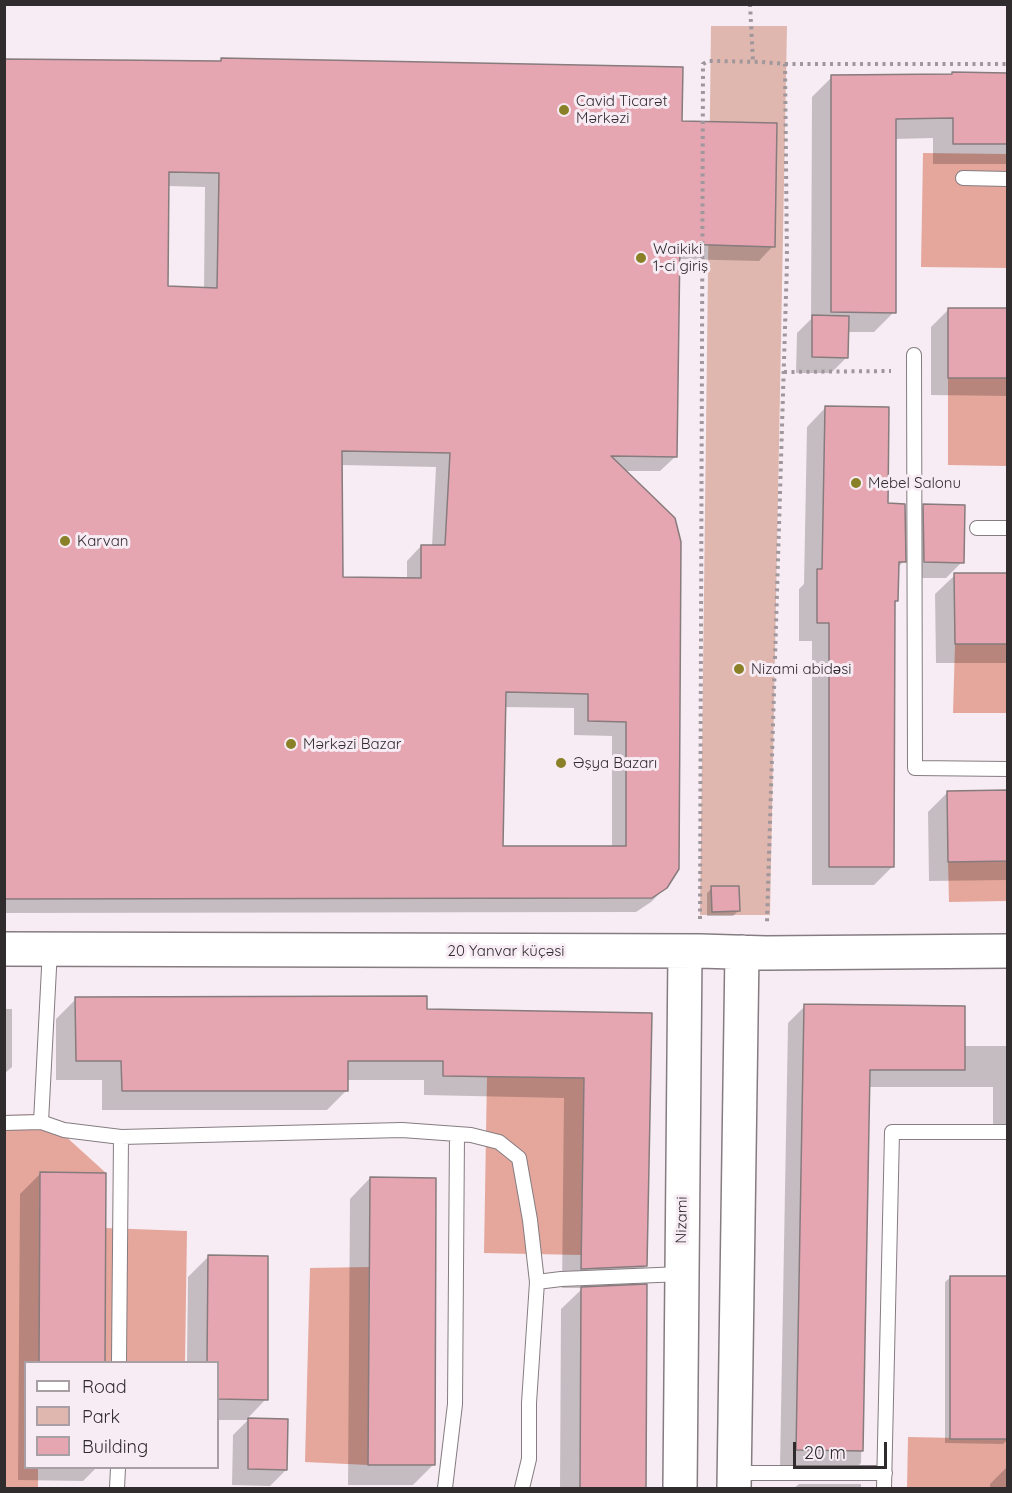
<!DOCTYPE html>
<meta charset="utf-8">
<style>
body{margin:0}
#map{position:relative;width:1012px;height:1493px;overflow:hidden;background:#f7ecf3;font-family:Quicksand,sans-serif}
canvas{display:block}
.frame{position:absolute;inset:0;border:6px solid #302c2e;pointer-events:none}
.legend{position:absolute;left:24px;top:1361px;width:195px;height:108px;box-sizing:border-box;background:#f7ecf3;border:2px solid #a79fa4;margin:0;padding:8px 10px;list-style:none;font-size:18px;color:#302c2e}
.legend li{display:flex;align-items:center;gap:12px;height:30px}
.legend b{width:30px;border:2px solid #a79fa4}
.scale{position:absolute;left:793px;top:1442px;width:94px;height:27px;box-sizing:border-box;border:3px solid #302c2e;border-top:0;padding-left:8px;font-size:18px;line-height:21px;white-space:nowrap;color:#302c2e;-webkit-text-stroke:4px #f7ecf3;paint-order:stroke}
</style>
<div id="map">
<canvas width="1012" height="1493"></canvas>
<div class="frame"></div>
<ul class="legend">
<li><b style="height:8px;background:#fff"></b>Road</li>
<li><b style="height:16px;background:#e0b7af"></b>Park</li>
<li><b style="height:16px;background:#e5a6b2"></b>Building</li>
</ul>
<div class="scale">20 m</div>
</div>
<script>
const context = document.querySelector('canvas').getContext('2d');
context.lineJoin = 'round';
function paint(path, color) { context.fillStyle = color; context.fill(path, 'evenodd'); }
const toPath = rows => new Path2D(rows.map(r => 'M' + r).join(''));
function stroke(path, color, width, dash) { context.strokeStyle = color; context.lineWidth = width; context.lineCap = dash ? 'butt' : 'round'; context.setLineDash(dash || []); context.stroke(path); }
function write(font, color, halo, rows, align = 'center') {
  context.font = font + ' Quicksand,sans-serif'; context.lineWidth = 6; context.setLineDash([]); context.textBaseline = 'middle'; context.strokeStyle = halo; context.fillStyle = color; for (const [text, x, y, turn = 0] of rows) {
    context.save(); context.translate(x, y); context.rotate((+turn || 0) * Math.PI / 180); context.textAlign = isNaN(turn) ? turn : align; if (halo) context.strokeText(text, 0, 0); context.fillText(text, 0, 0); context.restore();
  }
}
paint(toPath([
 [711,26,787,26,770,915,700,915]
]), '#e0b7af');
paint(toPath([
 [923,153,1007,154,1007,268,921,267],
 [948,378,1007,378,1007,466,948,465],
 [955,644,1007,644,1007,713,953,713],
 [1007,861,1007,901,949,902,948,862],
 [487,1076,584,1078,581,1255,484,1253],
 [41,1114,106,1173,40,1172,39,1362,26,1362,26,1468,38,1468,38,1488,5,1488,4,1115],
 [106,1228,187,1231,185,1362,105,1362],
 [369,1267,368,1465,305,1462,310,1268],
 [908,1437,1007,1439,1007,1488,907,1488]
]), '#e5a79c');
paint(toPath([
 [222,60,680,122,773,246,759,261,678,259,675,457,660,471,624,471,666,887,651,902,636,912,4,913,4,61,219,62],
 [168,186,205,187,204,289,167,287],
 [341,465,436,467,432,546,421,546,407,561,407,580,342,579],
 [504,707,574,708,574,735,612,736,612,848,502,848],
 [1008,74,1008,164,933,164,933,138,895,139,894,312,874,332,847,332,847,357,831,373,796,373,797,333,811,319,812,97,832,77],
 [949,309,1008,309,1008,396,931,395,931,327],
 [825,408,886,505,904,561,897,568,897,600,893,604,893,866,874,885,812,885,812,641,799,641,799,589,804,584,807,427],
 [924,506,962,562,946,578,908,578,908,522],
 [1008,574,1008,663,936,663,935,594,955,575],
 [948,792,1008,792,1008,880,929,881,928,812],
 [712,888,738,911,733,916,707,916,707,893],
 [76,999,426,1011,650,1015,646,1266,624,1287,645,1286,645,1488,560,1488,561,1309,583,1288,562,1288,564,1098,424,1095,424,1080,347,1080,347,1090,327,1110,102,1110,102,1080,56,1080,56,1019],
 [805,1006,963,1046,1008,1046,1008,1129,993,1129,993,1087,869,1087,861,1463,844,1480,782,1480,782,1466,780,1466,788,1023],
 [4,1009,12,1009,12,1067,4,1074],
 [40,1174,104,1174,104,1362,26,1362,26,1468,96,1468,83,1481,18,1480,20,1194],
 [370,1178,433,1465,413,1485,348,1485,350,1199],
 [208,1257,266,1399,247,1419,286,1420,286,1470,270,1486,232,1485,233,1435,248,1420,218,1420,218,1362,187,1362,188,1277],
 [951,1277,1008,1439,1003,1444,945,1443,945,1282],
 [1008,1466,1008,1488,990,1488,990,1484],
 [799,1484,861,1484,861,1488,794,1488]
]), '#0003');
const building = toPath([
 [221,58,683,67,682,121,777,123,775,247,680,244,677,457,611,456,675,518,681,542,679,869,667,888,652,898,4,899,4,59,221,61,221,58],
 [169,172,219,173,217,288,168,286,169,172],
 [342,451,450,453,445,545,421,545,421,578,343,577,342,451],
 [506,692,588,694,588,721,626,722,626,846,503,846,506,692],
 [952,72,1008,73,1008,144,953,144,953,118,896,119,896,313,831,312,831,75,952,74,952,72],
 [948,308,1008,308,1008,378,948,378,948,308],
 [812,315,849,316,848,358,812,357,812,315],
 [825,406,889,407,888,503,905,504,906,562,899,562,898,601,895,601,894,867,829,867,829,623,817,623,817,569,822,569,825,406],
 [923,504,965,505,964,563,924,562,923,504],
 [954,573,1008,573,1008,644,955,644,954,573],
 [1008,790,1008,861,948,862,947,791,1008,790],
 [711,886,739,886,740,911,712,912,711,886],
 [427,996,427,1009,652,1013,647,1266,581,1269,584,1078,443,1076,443,1061,348,1061,348,1091,122,1091,121,1061,76,1061,75,997,427,996],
 [804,1004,965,1006,965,1070,870,1070,863,1451,796,1450,804,1004],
 [40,1172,106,1173,105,1362,39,1362,40,1172],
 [370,1177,436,1178,435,1465,368,1465,370,1177],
 [208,1255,268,1256,268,1400,218,1399,218,1362,207,1362,208,1255],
 [950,1276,1008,1276,1008,1439,950,1439,950,1276],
 [647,1284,646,1488,580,1488,581,1287,647,1284],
 [248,1418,288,1419,287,1470,248,1469,248,1418]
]);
paint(building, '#e5a6b2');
stroke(building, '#877b7d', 1.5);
const service = toPath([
 [963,178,1008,179],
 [914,355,915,768,1008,769],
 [977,528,1008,528],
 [50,949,41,1122,64,1130,121,1137,402,1130,471,1135,499,1142,519,1158,530,1220,537,1282,561,1279,682,1274],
 [4,1123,41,1122],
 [119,1362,121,1137],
 [734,1473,885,1473],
 [117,1488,118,1468],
 [445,1488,455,1404,457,1134],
 [522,1488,529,1459,529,1403,537,1282],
 [884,1488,892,1132,1008,1132]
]);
const tertiary = toPath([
 [4,949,700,951,766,953,1008,951],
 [680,1488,685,951],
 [734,1488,742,952]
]);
stroke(service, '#857c81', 16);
stroke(tertiary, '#857c81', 36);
stroke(toPath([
 [750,4,753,62],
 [785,64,1008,64],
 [784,372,891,371],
 [700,919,703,64,708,61,717,61,761,62,785,64,787,262,767,922]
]), '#9f979c', 4, [3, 4.5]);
stroke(service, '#fff', 14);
stroke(tertiary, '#fff', 33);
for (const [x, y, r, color] of [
 [564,110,6,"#8a8027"],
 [641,258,6,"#8a8027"],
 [856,483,6,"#8a8027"],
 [65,541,6,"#8a8027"],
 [739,669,6,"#8a8027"],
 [291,744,6,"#8a8027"],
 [561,763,6,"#8a8027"]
]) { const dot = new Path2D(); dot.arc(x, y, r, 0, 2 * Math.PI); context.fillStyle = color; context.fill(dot); stroke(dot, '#f7ecf3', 2); }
write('15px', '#302c2e', '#f7ecf3', [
 ["Cavid Ticarət",576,101],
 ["Mərkəzi",576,118],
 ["Waikiki",653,249],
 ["1-ci giriş",653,266],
 ["Mebel Salonu",868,483],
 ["Karvan",77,541],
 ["Nizami abidәsi",751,669],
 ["Mərkəzi Bazar",303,744],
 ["Əşya Bazarı",573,763]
], 'left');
write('15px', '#302c2e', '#f7ecf3', [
 ["20 Yanvar küçəsi",506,951],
 ["Nizami",682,1220,-89]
]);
</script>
